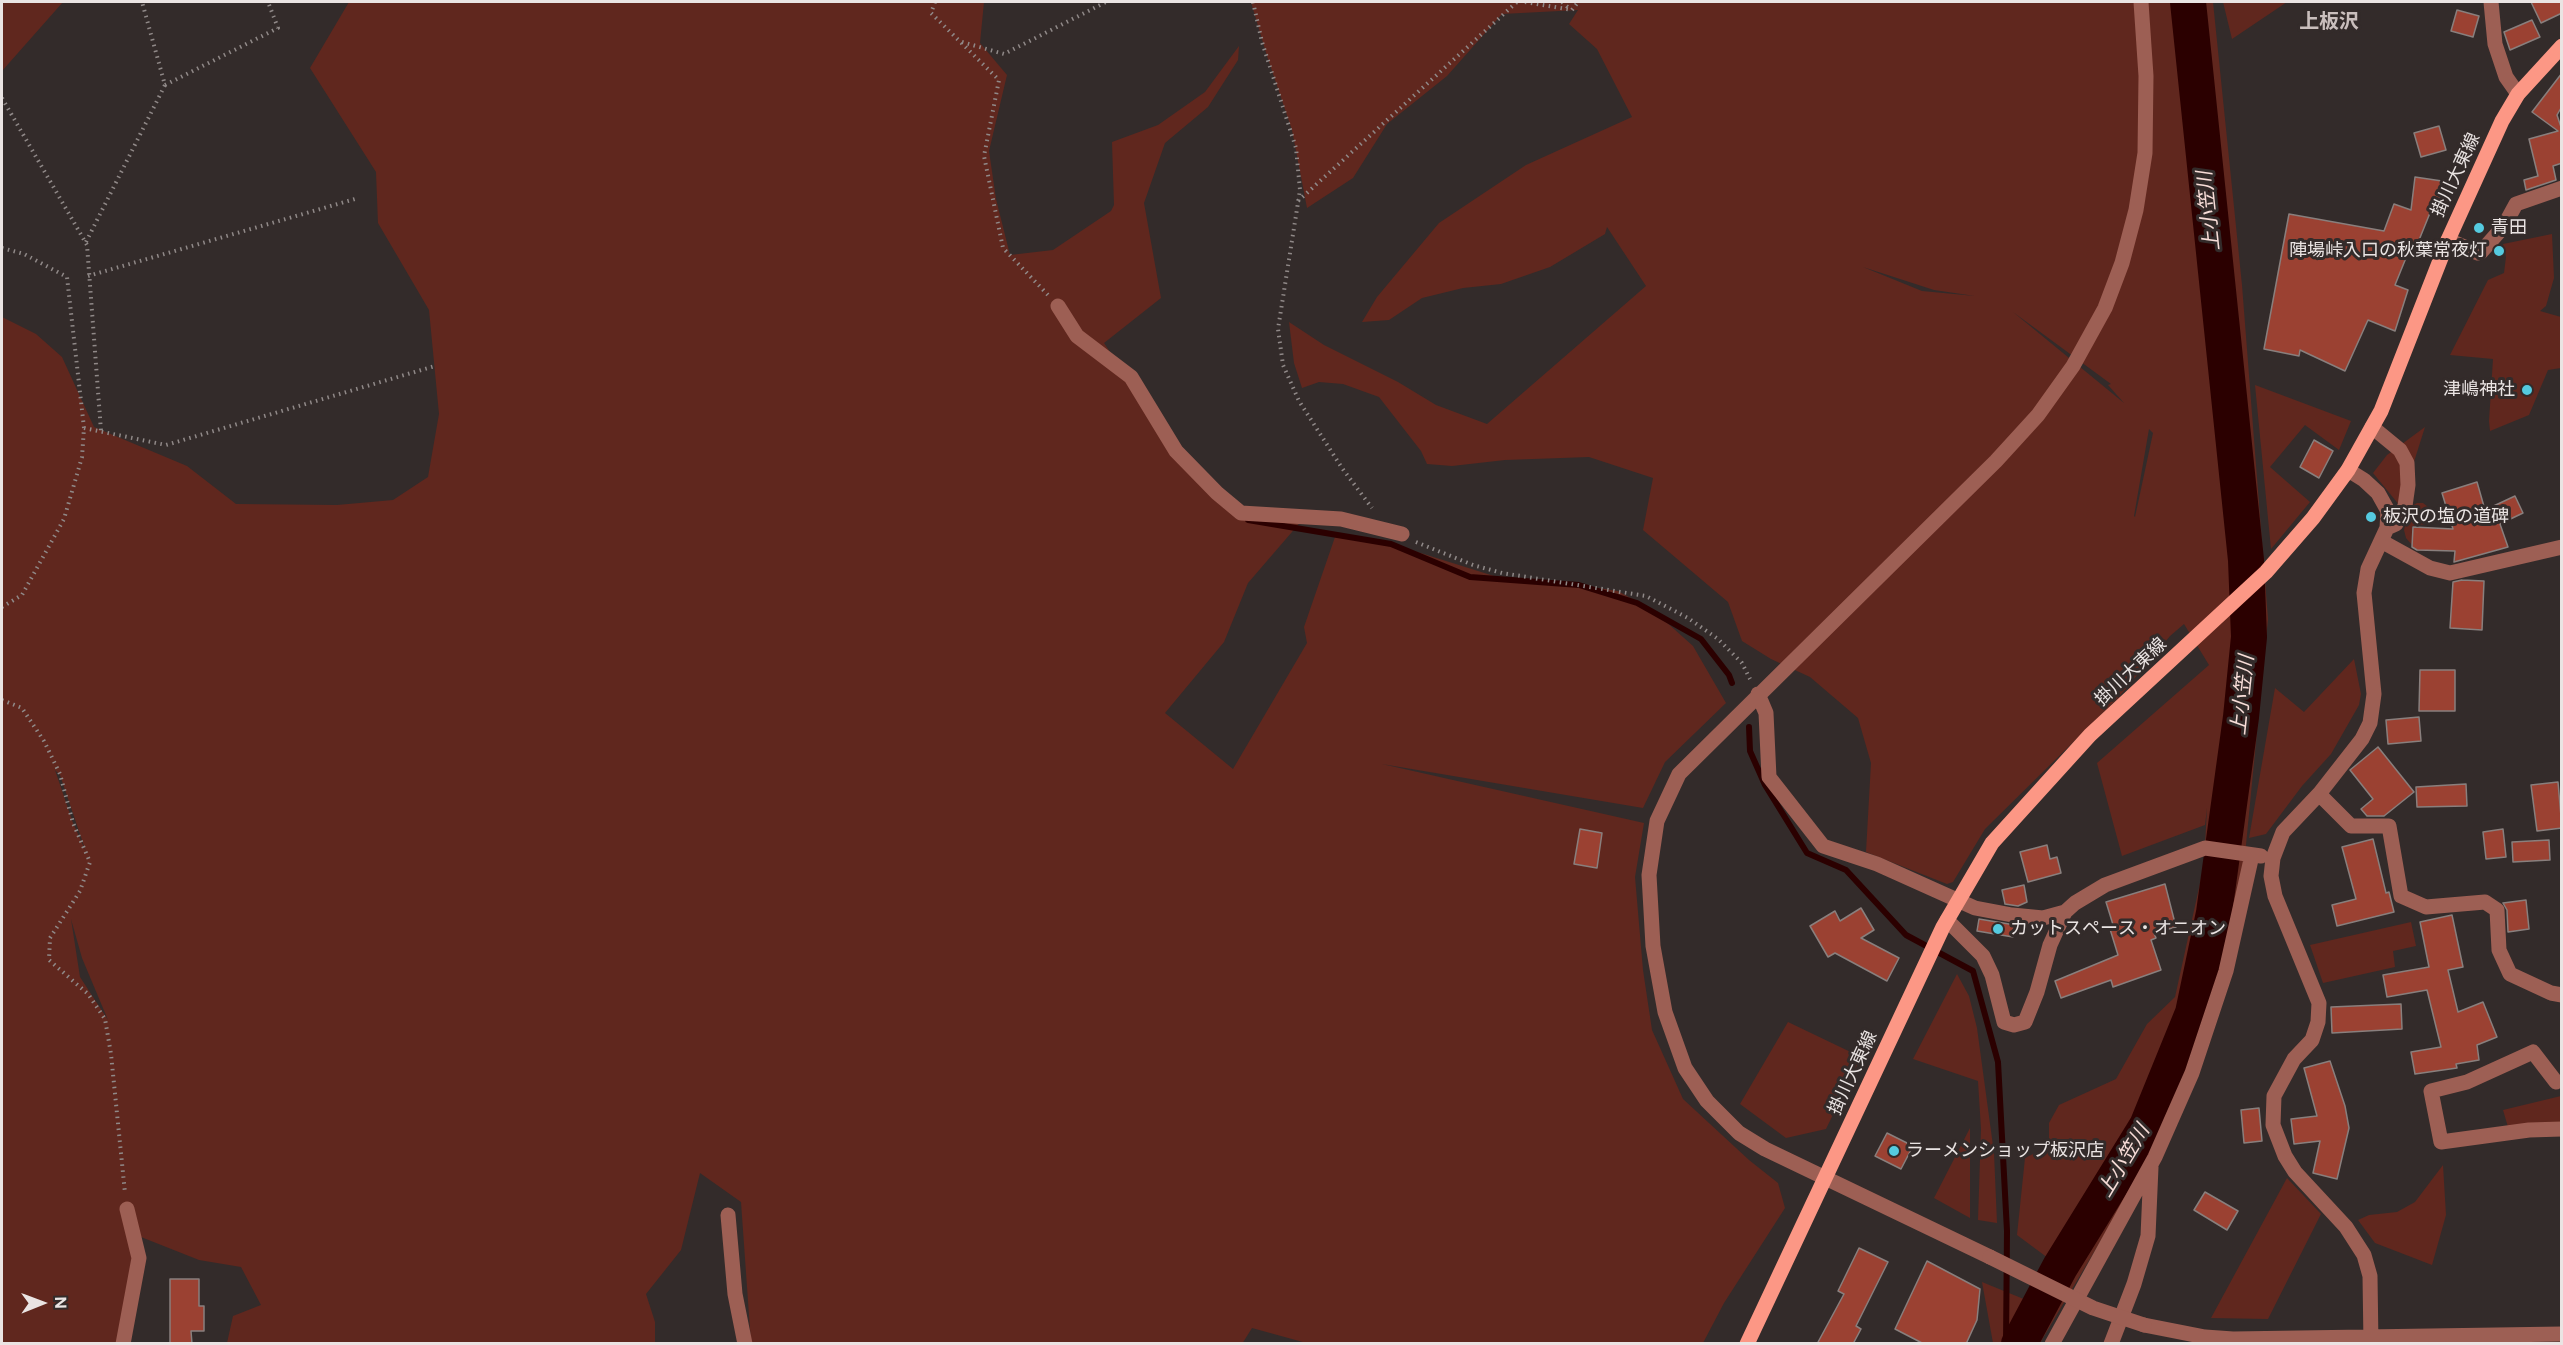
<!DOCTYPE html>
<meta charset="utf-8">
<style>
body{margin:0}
#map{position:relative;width:2563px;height:1345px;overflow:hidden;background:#332b2a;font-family:Figtree,sans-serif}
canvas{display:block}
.frame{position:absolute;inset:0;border:3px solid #eae4e3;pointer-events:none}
.north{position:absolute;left:12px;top:1273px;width:60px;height:60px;-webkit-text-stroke:4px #332b2a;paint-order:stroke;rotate:89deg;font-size:16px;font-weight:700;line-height:24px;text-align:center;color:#eae4e3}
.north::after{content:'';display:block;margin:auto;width:21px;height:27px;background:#eae4e3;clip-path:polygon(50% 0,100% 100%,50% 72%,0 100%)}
</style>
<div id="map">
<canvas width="2563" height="1345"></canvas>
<div class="frame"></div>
<div class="north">N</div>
</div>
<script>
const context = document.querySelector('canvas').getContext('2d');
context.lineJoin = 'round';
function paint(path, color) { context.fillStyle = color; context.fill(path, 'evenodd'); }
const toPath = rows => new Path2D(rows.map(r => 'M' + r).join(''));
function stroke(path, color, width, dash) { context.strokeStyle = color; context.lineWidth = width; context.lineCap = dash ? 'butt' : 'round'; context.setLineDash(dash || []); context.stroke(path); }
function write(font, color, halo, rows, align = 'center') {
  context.font = font + ' Figtree,"Noto Sans JP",sans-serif'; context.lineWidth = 6; context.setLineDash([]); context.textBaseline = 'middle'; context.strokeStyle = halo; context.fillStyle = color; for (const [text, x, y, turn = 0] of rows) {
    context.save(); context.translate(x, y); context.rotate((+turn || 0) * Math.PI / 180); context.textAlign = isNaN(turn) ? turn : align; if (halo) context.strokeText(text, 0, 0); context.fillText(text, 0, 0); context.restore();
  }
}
paint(toPath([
 [2,2,63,2,2,71],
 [349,2,984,2,980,43,1007,75,989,151,996,199,1010,255,1053,250,1111,211,1114,205,1112,142,1158,125,1205,92,1239,46,1238,60,1208,107,1165,143,1144,203,1161,298,1104,343,1176,451,1241,513,1304,518,1248,583,1224,642,1165,713,1233,769,1307,643,1304,627,1335,537,1379,540,1494,576,1558,582,1618,591,1655,612,1693,646,1726,703,1665,762,1643,808,1382,764,1644,823,1635,877,1643,970,1652,1030,1683,1099,1749,1160,1778,1183,1785,1208,1724,1303,1703,1343,1310,1344,1252,1328,1242,1344,751,1343,741,1202,700,1173,681,1250,646,1294,655,1322,655,1343,227,1343,233,1316,261,1305,241,1267,199,1260,141,1237,121,1343,2,1344,2,317,36,334,62,357,94,427,187,466,236,504,337,505,393,500,428,477,439,414,429,310,378,223,376,172,310,68],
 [55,770,60,775,86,852,73,823],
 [71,919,82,958,108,1020,80,977],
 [1251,2,2213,2,2242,285,2268,619,2245,855,2227,947,2191,1057,2129,1193,2040,1343,1993,1343,1982,1282,2031,1302,2052,1261,2017,1235,2025,1158,2049,1146,2049,1123,2059,1105,2116,1079,2147,1024,2175,997,2204,865,2207,808,2205,825,2122,856,2097,763,2209,665,2184,624,2170,636,2118,698,1985,829,1953,882,1947,884,1866,852,1871,763,1858,718,1810,677,1771,659,1742,641,1728,602,1643,530,1653,478,1589,457,1505,460,1452,466,1427,464,1421,451,1379,397,1343,384,1319,382,1302,388,1294,363,1289,322,1324,345,1398,382,1436,405,1487,424,1646,286,1607,227,1605,234,1550,267,1501,284,1463,288,1422,298,1389,320,1362,322,1377,297,1439,223,1526,165,1632,117,1597,49,1569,24,1578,10,1502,14,1447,76,1387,124,1353,178,1307,208,1292,130,1267,56],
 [1863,267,1934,290,1975,296,1922,291],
 [2013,312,2111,384,2108,385,2124,403],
 [2149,429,2153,433,2135,517,2134,516],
 [2223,2,2287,2,2232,39],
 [2552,234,2554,278,2546,306,2540,311,2561,317,2561,368,2548,370,2529,415,2490,431,2489,421,2493,359,2450,355,2488,280,2504,273,2506,257,2503,244],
 [2255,385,2351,421,2339,450,2305,425,2270,467,2310,502,2271,549],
 [2425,427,2400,506,2373,473,2387,455],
 [2417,503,2423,503,2428,507,2433,523,2412,526,2412,545,2406,538,2404,530,2410,507],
 [2354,659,2361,694,2359,705,2331,754,2302,786,2266,834,2249,838,2275,688,2304,712],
 [2411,922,2416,946,2393,951,2395,967,2323,983,2310,945],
 [1957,974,1969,996,1977,1028,1994,1153,1997,1223,1978,1220,1981,1129,1978,1081,1913,1059],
 [1788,1022,1861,1057,1826,1129,1786,1138,1740,1104],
 [2561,1096,2561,1124,2556,1122,2508,1127,2503,1110],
 [1970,1128,1970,1218,1934,1198],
 [2443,1165,2446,1215,2432,1265,2375,1243,2358,1220,2369,1215,2397,1212,2415,1202],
 [2287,1178,2321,1214,2268,1319,2211,1318]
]), '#60271e');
stroke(toPath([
 [1248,520,1391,544,1470,577,1579,585,1637,603,1701,639,1729,675,1732,683],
 [1749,727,1750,751,1765,785,1807,853,1846,870,1906,935,1973,971,1998,1062,2007,1231,2006,1344]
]), '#2b0000', 6);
stroke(toPath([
 [2019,1344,2060,1267,2147,1126,2193,1013,2214,913,2241,717,2249,637,2246,560,2188,2]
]), '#2b0000', 36);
const building = toPath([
 [2531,2,2562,2,2562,13,2541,23,2531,2],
 [2457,10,2479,16,2473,37,2451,31,2457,10],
 [2532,20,2540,37,2510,50,2504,32,2532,20],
 [2562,73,2561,108,2557,115,2562,130,2562,163,2553,166,2556,180,2526,190,2524,180,2538,176,2529,139,2558,131,2532,112,2562,73],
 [2439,126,2446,150,2421,157,2414,133,2439,126],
 [2415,177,2442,181,2439,209,2432,208,2415,250,2410,248,2395,285,2408,290,2395,331,2368,320,2345,371,2300,350,2299,356,2264,349,2289,214,2384,231,2394,204,2411,210,2415,177],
 [2314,440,2333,451,2319,478,2300,467,2314,440],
 [2477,482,2485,510,2515,496,2523,513,2500,524,2508,547,2454,562,2455,551,2417,550,2412,547,2413,527,2453,529,2442,493,2477,482],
 [2462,580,2484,581,2482,630,2450,628,2453,582,2462,580],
 [2420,670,2455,670,2455,711,2419,711,2420,670],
 [2419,717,2421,741,2388,744,2386,720,2419,717],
 [2378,747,2414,792,2384,816,2367,816,2361,809,2373,799,2350,770,2378,747],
 [2558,782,2562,828,2537,831,2531,785,2558,782],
 [2466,784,2467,806,2417,807,2416,787,2466,784],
 [1580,829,1602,833,1597,868,1574,864,1580,829],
 [2503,829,2506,857,2486,859,2483,832,2503,829],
 [2373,839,2386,893,2389,892,2394,912,2337,926,2332,905,2356,899,2342,847,2373,839],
 [2549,840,2550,860,2513,862,2512,842,2549,840],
 [2047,845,2050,859,2057,857,2061,873,2028,882,2020,852,2047,845],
 [2165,884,2176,927,2154,933,2156,938,2151,940,2161,970,2113,987,2111,980,2061,998,2055,981,2118,955,2110,929,2114,928,2106,902,2165,884],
 [2024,885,2027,902,2018,906,2005,904,2002,890,2024,885],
 [2526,900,2529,929,2508,932,2507,910,2503,903,2526,900],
 [1861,908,1874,930,1861,938,1899,958,1887,981,1835,953,1828,957,1810,926,1835,911,1840,921,1861,908],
 [2452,915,2463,967,2448,970,2458,1012,2483,1002,2497,1037,2477,1045,2479,1060,2456,1064,2457,1068,2415,1074,2411,1052,2441,1047,2427,990,2387,997,2383,975,2429,967,2420,922,2452,915],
 [1979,919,2015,925,2013,937,1977,931,1979,919],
 [2401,1004,2402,1029,2332,1033,2331,1007,2401,1004],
 [2330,1061,2345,1106,2349,1128,2337,1179,2313,1173,2320,1141,2294,1144,2291,1119,2317,1116,2304,1068,2330,1061],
 [2259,1108,2262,1141,2244,1143,2241,1110,2259,1108],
 [1887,1133,1913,1146,1901,1169,1875,1156,1887,1133],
 [2205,1192,2238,1211,2227,1230,2194,1210,2205,1192],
 [1859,1248,1888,1262,1856,1326,1861,1329,1853,1344,1817,1344,1844,1294,1838,1291,1859,1248],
 [1927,1261,1980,1289,1977,1320,1966,1344,1924,1344,1895,1329,1927,1261],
 [170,1279,199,1279,199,1306,204,1306,204,1331,191,1331,192,1344,170,1344,170,1279]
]);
paint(building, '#9b4132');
stroke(building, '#897f7d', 1.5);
stroke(toPath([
 [935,2,931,13,999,80,984,156,1003,248,1048,295],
 [1253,2,1262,42,1296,148,1300,190,1278,329,1283,365,1299,401,1342,468,1372,508],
 [1525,2,1572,10],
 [1562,2,1571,10],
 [1572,10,1578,2],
 [962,42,1004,54,1106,2],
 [165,85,278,28,268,2],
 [2,98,87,245,101,431],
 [1298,201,1517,2],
 [86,242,165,85,142,2],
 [2,248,24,254,67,277,84,428,82,457,64,519,22,595,2,607],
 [88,276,355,199],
 [84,428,166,445,435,366],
 [1416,542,1473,565,1502,573,1646,596,1688,618,1718,639,1742,663,1750,679],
 [2,700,22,708,44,741,60,774,73,823,90,862,80,891,50,938,49,960,88,994,105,1019,111,1054,125,1193]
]), '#908988', 4, [1.5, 4.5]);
stroke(toPath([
 [2491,2,2495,44,2506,77,2518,94],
 [2448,240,2478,253,2481,252,2504,226,2516,204,2562,188],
 [1058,306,1077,336,1131,377,1176,451,1217,493,1241,513,1341,519,1402,534],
 [2372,427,2400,450,2407,463,2408,485,2405,506,2396,524,2387,528],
 [2348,470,2364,480,2378,493,2388,511,2387,528,2368,569,2364,593,2374,694,2370,723,2362,739,2319,794,2283,832,2273,858,2271,876,2275,896,2319,1003,2318,1022,2312,1040,2294,1059,2274,1096,2273,1125,2285,1156,2295,1172,2346,1227,2364,1255,2370,1276,2371,1344],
 [2381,541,2430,568,2450,573,2562,547],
 [1758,694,1766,713,1769,777,1823,846,1877,864,1975,908,2012,915,2043,918,2065,912],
 [2319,794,2351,826,2389,826,2401,896,2426,907,2485,902,2497,910,2499,950,2510,974,2551,993,2562,995],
 [1947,920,1983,956,1992,975,2004,1022,2014,1025,2025,1022,2037,992,2050,945,2065,912,2075,903,2105,885,2205,848,2261,856],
 [2556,1082,2533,1052,2467,1082,2431,1091,2441,1142,2529,1130,2562,1129],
 [728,1215,735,1294,745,1344],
 [1990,1257,1765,1149,1739,1133,1707,1101,1685,1068,1665,1012,1653,946,1649,875,1657,821,1679,774,1996,461,2038,415,2073,366,2105,308,2122,263,2136,210,2145,153,2146,76,2141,2],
 [2144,1325,2205,1337,2233,1339,2562,1334],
 [123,1344,139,1258,127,1209],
 [2052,1344,2155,1157,2192,1073,2226,971,2252,855],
 [2111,1344,2134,1284,2148,1236,2151,1167]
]), '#9d5f54', 15);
stroke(toPath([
 [1747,1344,1943,927,1992,843,2090,735,2266,572,2313,518,2348,470,2381,411,2448,240,2502,121,2518,94,2562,46]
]), '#fc9785', 15);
stroke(toPath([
 [1990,1257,2093,1308,2144,1325]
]), '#9d5f54', 15);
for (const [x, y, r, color] of [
 [2479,228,6,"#55cadf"],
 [2499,251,6,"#55cadf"],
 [2527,390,6,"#55cadf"],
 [2371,517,6,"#55cadf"],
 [1998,929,6,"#55cadf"],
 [1894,1151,6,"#55cadf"]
]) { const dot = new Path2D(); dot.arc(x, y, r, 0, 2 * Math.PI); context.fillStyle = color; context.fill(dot); stroke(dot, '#332b2a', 2); }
write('18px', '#eae4e3', '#332b2a', [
 ["掛川大東線",2456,175,-65],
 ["掛川大東線",2131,672,-43],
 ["掛川大東線",1853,1073,-65]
]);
write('18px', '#eae4e3', '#332b2a', [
 ["青田",2491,228],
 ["陣場峠入口の秋葉常夜灯",2487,251,"right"],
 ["津嶋神社",2515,390,"right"],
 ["板沢の塩の道碑",2383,517],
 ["カットスペース・オニオン",2010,929],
 ["ラーメンショップ板沢店",1906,1151]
], 'left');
write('bold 20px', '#c9bebc', '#332b2a', [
 ["上板沢",2329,22]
]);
write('italic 20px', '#f8ddd8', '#332b2a', [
 ["上小笠川",2209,211,-96],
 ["上小笠川",2243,695,-84],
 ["上小笠川",2124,1161,-59]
]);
</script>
